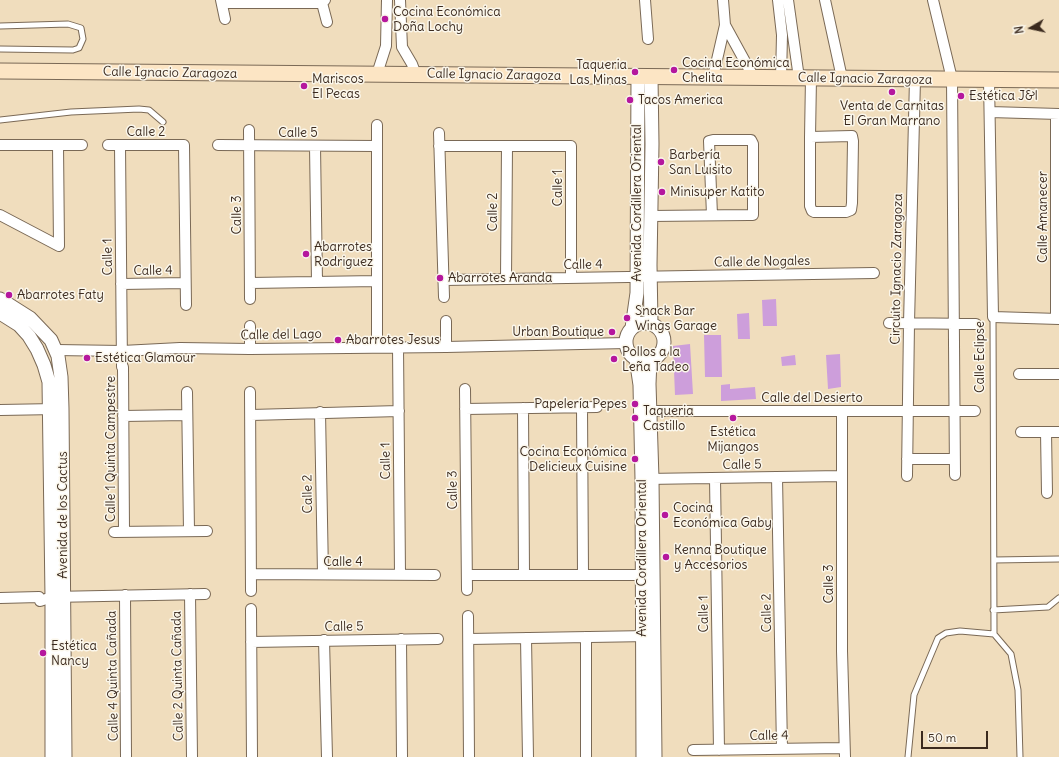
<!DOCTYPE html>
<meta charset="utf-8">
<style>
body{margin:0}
#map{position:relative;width:1059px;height:757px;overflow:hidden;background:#f0ddbd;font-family:Delius,sans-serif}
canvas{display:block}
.north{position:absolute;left:1011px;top:8px;width:40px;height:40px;-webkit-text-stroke:3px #fbf7ec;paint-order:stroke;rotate:261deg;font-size:11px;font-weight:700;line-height:16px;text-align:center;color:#3b2a1e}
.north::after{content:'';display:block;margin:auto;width:14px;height:18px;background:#3b2a1e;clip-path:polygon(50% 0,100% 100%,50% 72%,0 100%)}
.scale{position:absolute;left:921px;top:731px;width:67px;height:18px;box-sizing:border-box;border:2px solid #3b2a1e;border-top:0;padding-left:5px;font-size:12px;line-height:14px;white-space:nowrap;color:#3b2a1e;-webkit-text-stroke:3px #fbf7ec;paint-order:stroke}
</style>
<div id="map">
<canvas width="1059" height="757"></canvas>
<div class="north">N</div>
<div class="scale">50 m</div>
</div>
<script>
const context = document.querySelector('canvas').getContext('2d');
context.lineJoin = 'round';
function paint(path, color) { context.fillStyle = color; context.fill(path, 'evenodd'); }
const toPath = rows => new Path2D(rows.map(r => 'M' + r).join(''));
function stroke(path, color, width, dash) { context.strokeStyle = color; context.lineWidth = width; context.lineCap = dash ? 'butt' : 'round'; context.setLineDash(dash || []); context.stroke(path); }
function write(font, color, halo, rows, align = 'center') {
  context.font = font + ' Delius,sans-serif'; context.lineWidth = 3; context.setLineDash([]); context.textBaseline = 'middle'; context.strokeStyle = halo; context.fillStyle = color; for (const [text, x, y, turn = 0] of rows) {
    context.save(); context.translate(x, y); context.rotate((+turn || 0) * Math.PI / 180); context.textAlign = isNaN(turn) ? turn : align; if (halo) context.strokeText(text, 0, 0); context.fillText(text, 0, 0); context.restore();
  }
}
paint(toPath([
 [776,299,777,326,763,326,762,300],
 [749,313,750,339,738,339,737,314],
 [704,335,721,335,722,377,705,377],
 [690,344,693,394,675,395,673,346],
 [840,354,841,387,828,389,826,355],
 [795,355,796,365,782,366,781,357],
 [730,384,730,389,755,387,756,399,721,401,721,385]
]), '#cd9edb');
const service = toPath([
 [0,26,68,24,81,28,83,39,79,48,73,50,0,49],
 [0,120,71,112,139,109,149,110,163,122],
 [993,317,994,634],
 [994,560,1059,559],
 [993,610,1048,607,1059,598],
 [908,757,914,695,938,638,946,633,960,631,994,634,1011,654,1018,690,1020,757]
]);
const minor = toPath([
 [221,0,225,19],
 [400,0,402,47,412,64,416,75],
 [645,0,648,39],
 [778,0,782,35,781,78],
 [788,0,799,78],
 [825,0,842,78],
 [933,0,952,79,955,475],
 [222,3,322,3,325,0],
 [322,3,327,22],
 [725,25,754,78],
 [377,74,386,46,387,0],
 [713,77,725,25,723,0],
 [989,80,993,317,1059,319],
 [990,112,1059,114],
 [249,130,250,299],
 [439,133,444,297],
 [810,137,852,136,853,141,852,203,851,210,846,212,814,212,812,211,810,206,810,137,811,78],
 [0,145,82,145],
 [108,145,184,145,186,305],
 [120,145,122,367,123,367,124,531],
 [218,145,377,146],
 [315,146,317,282],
 [439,146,571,146,571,278],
 [0,215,59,246,58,145],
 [650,216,749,215,753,215,753,144,751,140,713,140,709,141,712,215],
 [506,279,507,146],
 [444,280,874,273],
 [250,283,377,281],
 [121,284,185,283],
 [1056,319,1056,114],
 [446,321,446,347],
 [889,323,976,324],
 [250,326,250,349],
 [398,346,400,575],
 [377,347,377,125],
 [56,350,122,351,180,348,250,349,446,347,626,343],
 [1019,374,1059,374],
 [465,389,467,590],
 [187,392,189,531],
 [250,392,251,591],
 [582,407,583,575],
 [523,408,524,575],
 [465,409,597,407],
 [0,410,56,409],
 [650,411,975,411],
 [842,411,842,651,845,757],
 [320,412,323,574],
 [251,415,399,411],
 [123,416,187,415],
 [1021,432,1059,432],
 [1046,432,1047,493],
 [907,459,954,459],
 [907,476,909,323,915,79],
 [777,477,782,749],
 [715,478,719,750],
 [646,479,842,476],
 [114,532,207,531],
 [251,574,435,575],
 [467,575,649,575],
 [190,594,192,757],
 [125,595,126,757],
 [0,598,39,597,40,601,52,597,205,594],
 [251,609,252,757],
 [468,616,469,757],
 [586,637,586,757],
 [526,638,528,757],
 [401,639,402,757],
 [469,639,649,636],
 [324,640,327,757],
 [251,642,438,639],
 [693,750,844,748]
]);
const tertiary = toPath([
 [651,77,652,144,650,265,651,323],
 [0,299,30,318,51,340,58,356,61,377,62,409,65,757],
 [0,313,19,325,29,336,37,349,44,365,49,382,52,597,52,757],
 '626 342a19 19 0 1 1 38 0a19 19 0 1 1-38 0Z',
 [632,328,637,293,638,77],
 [636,358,640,385,642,479,643,757],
 [650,360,649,384,652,479,655,757]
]);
const secondary = toPath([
 [0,71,1059,80]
]);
stroke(service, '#7a6956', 7);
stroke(minor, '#7a6956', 12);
stroke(tertiary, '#7a6956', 15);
stroke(secondary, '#7a6956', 17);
stroke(service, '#fff', 5);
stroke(minor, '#fff', 10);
stroke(tertiary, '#fff', 13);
stroke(secondary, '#fce5c4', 15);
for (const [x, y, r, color] of [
 [385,19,4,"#b5179e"],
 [674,70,4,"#b5179e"],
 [635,72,4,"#b5179e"],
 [304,86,4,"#b5179e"],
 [892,92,4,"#b5179e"],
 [961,96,4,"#b5179e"],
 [630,100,4,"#b5179e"],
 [661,162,4,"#b5179e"],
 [662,192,4,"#b5179e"],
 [306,254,4,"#b5179e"],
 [440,278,4,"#b5179e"],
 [9,295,4,"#b5179e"],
 [627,318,4,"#b5179e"],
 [612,332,4,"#b5179e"],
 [338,340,4,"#b5179e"],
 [87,358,4,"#b5179e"],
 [614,359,4,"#b5179e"],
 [635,404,4,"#b5179e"],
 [635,418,4,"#b5179e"],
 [733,418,4,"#b5179e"],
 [635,459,4,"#b5179e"],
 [665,515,4,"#b5179e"],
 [666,557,4,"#b5179e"],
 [43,653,4,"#b5179e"]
]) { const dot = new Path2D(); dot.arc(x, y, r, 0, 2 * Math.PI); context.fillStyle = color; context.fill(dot); stroke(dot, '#fbf7ec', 1.5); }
write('13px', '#3b2a1e', '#fbf7ec', [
 ["Cocina Económica",393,12],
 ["Doña Lochy",393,27],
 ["Cocina Económica",682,63],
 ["Chelita",682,78],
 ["Taqueria",627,65,"right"],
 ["Las Minas",627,80,"right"],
 ["Mariscos",312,79],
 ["El Pecas",312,94],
 ["Estética J&l",969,96],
 ["Tacos America",638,100],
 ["Venta de Carnitas",892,106,"center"],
 ["El Gran Marrano",892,121,"center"],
 ["Barbería",669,155],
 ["San Luisito",669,170],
 ["Minisuper Katito",670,192],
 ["Abarrotes",314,247],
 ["Rodriguez",314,262],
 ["Abarrotes Aranda",448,278],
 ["Abarrotes Faty",17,295],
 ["Snack Bar",635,311],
 ["Wings Garage",635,326],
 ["Urban Boutique",604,332,"right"],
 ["Abarrotes Jesus",346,340],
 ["Pollos a la",622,352],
 ["Leña Tadeo",622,367],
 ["Estética Glamour",95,358],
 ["Papelería Pepes",627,404,"right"],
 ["Taqueria",643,411],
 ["Castillo",643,426],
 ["Estética",733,432,"center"],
 ["Mijangos",733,447,"center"],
 ["Cocina Económica",627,452,"right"],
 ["Delicieux Cuisine",627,467,"right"],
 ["Cocina",673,508],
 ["Económica Gaby",673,523],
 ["Kenna Boutique",674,550],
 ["y Accesorios",674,565],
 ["Estética",51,646],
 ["Nancy",51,661]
], 'left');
write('13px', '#3b2a1e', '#fbf7ec', [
 ["Calle Ignacio Zaragoza",170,73,1],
 ["Calle Ignacio Zaragoza",494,75,1],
 ["Calle Ignacio Zaragoza",865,79,1],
 ["Calle 2",146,132],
 ["Calle 5",298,133],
 ["Calle 1",558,188,-90],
 ["Avenida Cordillera Oriental",637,203,-90],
 ["Calle 2",493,212,-90],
 ["Calle 3",237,215,-90],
 ["Calle Amanecer",1043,217,-90],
 ["Calle 1",108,257,-91],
 ["Calle de Nogales",762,262,-1],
 ["Calle 4",583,265,-1],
 ["Circuito Ignacio Zaragoza",897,269,-89],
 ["Calle 4",153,271,-1],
 ["Calle del Lago",281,335,-1],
 ["Calle Eclipse",980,357,-90],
 ["Calle del Desierto",812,398],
 ["Calle 1 Quinta Campestre",111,449,-90],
 ["Calle 1",386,461,-91],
 ["Calle 5",742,465,-1],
 ["Calle 3",453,490,-91],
 ["Calle 2",308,494,-91],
 ["Avenida de los Cactus",63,515,-90],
 ["Avenida Cordillera Oriental",642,558,-90],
 ["Calle 4",343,562],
 ["Calle 3",829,584,-90],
 ["Calle 2",767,613,-91],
 ["Calle 1",704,614,-91],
 ["Calle 5",344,627,-1],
 ["Calle 4 Quinta Cañada",113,676,-91],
 ["Calle 2 Quinta Cañada",178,676,-91],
 ["Calle 4",769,736,-1]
]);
</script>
